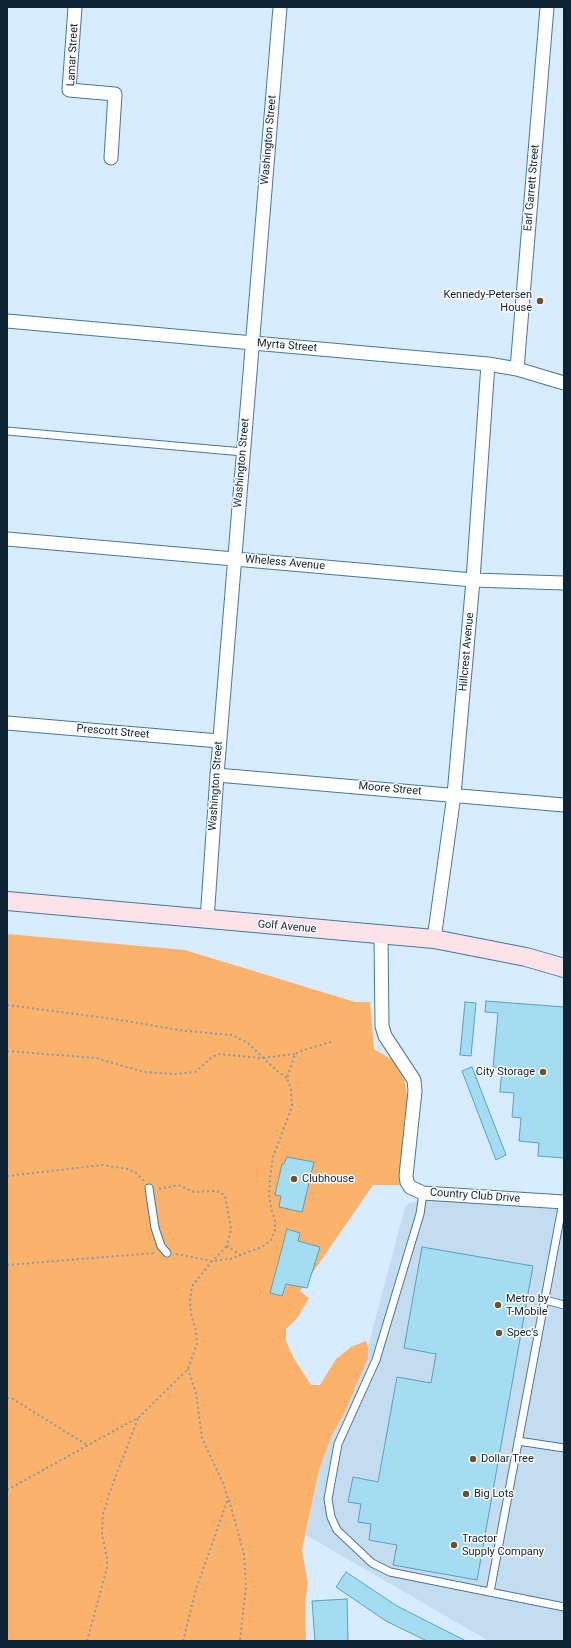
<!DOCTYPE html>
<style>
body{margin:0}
#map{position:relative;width:571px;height:1648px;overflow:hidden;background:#d7ecfe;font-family:Roboto,sans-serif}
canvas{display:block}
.frame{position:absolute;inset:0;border:8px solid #0d2232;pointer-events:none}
</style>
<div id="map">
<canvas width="571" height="1648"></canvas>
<div class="frame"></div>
</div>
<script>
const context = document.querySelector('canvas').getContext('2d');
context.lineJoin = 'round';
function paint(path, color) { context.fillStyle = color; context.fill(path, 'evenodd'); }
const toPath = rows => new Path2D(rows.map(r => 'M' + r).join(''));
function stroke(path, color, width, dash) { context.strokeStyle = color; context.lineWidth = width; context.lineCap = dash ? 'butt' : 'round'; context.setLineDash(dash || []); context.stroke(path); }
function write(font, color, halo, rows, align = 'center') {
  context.font = font + ' Roboto,sans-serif'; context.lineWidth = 3; context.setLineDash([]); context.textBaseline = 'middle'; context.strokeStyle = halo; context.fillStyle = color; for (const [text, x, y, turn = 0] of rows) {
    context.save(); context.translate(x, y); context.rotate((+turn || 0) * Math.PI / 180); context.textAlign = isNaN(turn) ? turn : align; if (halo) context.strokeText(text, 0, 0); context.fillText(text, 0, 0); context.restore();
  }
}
paint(toPath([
 [434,1198,564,1210,564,1641,489,1641,306,1535,319,1470,332,1435,344,1414,368,1358,368,1347,405,1207,409,1203]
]), '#c4dcf0');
paint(toPath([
 [7,934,185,950,355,1002,370,1002,374,1049,393,1060,404,1079,408,1100,400,1185,373,1185,300,1291,309,1298,298,1317,286,1329,286,1341,293,1357,311,1385,320,1385,336,1359,351,1347,366,1341,368,1347,368,1358,344,1414,332,1435,319,1470,302,1550,308,1584,305,1603,306,1641,7,1641]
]), '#fbb26b');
const building = toPath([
 [486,1001,564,1007,564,1158,538,1156,539,1143,519,1141,521,1118,512,1117,514,1093,500,1092,502,1068,493,1067,498,1013,485,1012,486,1001],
 [465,1002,476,1003,471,1056,460,1055,465,1002],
 [472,1067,506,1155,496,1160,462,1071,472,1067],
 [287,1157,314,1162,302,1212,279,1207,281,1196,275,1195,282,1164,284,1164,287,1157],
 [287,1229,300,1233,298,1241,320,1247,307,1288,286,1284,282,1296,270,1293,287,1229],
 [422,1247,533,1266,477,1580,393,1565,397,1545,369,1540,371,1524,358,1522,361,1504,348,1502,353,1477,378,1482,397,1377,431,1383,436,1354,404,1348,422,1247],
 [346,1572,397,1606,466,1641,427,1641,386,1621,336,1587,346,1572],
 [347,1599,348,1641,315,1641,312,1601,347,1599]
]);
paint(building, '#a4dcf2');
stroke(building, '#59a1bc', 1);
const lane = toPath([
 [7,431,243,452],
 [149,1188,155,1228,161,1246,167,1253],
 [423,1193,420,1214,376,1360,338,1444,328,1499,331,1517,337,1530,372,1563,390,1572,564,1607],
 [545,1300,564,1305],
 [518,1441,564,1448],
 [490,1592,563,1202]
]);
const street = toPath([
 [75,7,69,90,115,94,111,158],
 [7,321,488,364,517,369,564,383],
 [517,369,547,7],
 [7,539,473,580,564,583],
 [7,723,219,741],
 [217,775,564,805],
 [207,920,217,775,280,7],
 [381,935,382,1026,385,1036,414,1080,415,1091,406,1176,407,1182,410,1187,423,1193,564,1202],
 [434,939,454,795,473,580,488,364]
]);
const secondary = toPath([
 [7,901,434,939,526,957,564,968]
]);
stroke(lane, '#45779f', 9);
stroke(street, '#45779f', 15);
stroke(secondary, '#45779f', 20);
stroke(toPath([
 [7,1005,114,1019,186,1031,232,1035,248,1043,277,1071,287,1078],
 [7,1051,96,1058,144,1072,176,1074,195,1072,211,1058,218,1054,262,1058,295,1054],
 [7,1176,102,1165,127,1169,135,1172,144,1181],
 [159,1189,178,1185,194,1192,214,1191,220,1192,225,1196,231,1229,227,1246,240,1255],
 [176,1254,212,1261,227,1246],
 [7,1265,155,1253],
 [7,1398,13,1399,87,1445],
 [7,1490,139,1417,188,1369,197,1344,196,1331,191,1314,190,1301,192,1286,212,1261,230,1259,262,1247,271,1240,275,1230,275,1220,271,1208,269,1195,270,1178,273,1157,292,1106,291,1089,287,1078,295,1054,304,1050,334,1041],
 [229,1500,244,1554,246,1586,240,1641],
 [87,1641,107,1568,107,1558,102,1534,103,1514,109,1494,138,1418],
 [183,1641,196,1589,228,1499,223,1483,202,1438,196,1393,188,1369]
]), '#8499ab', 2, [2, 3]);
stroke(lane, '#fff', 7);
stroke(street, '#fff', 13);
stroke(secondary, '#fde3e9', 18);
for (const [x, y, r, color] of [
 [540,301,4,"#744f2a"],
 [543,1072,4,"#744f2a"],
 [294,1179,4,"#744f2a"],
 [498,1305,4,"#744f2a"],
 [499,1333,4,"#744f2a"],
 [473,1459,4,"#744f2a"],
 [466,1494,4,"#744f2a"],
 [454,1545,4,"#744f2a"]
]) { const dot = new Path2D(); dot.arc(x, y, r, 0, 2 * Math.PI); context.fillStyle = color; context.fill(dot); stroke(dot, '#fff', 1.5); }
write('11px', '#0d2232', '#fff', [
 ["Lamar Street",73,55,-87],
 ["Washington Street",269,140,-85],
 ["Earl Garrett Street",532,188,-85],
 ["Myrta Street",287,346,5],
 ["Washington Street",242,463,-85],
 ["Wheless Avenue",285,563,5],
 ["Hillcrest Avenue",467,652,-85],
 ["Prescott Street",113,732,5],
 ["Washington Street",216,786,-86],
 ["Moore Street",390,789,5],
 ["Golf Avenue",287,927,5],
 ["Country Club Drive",475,1196,4]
]);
write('11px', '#0d2232', '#fff', [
 ["Kennedy-Petersen",532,295,"right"],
 ["House",532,308,"right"],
 ["City Storage",535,1072,"right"],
 ["Clubhouse",302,1179],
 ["Metro by",506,1299],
 ["T-Mobile",506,1312],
 ["Spec's",507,1333],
 ["Dollar Tree",481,1459],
 ["Big Lots",474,1494],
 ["Tractor",462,1539],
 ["Supply Company",462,1552]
], 'left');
</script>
